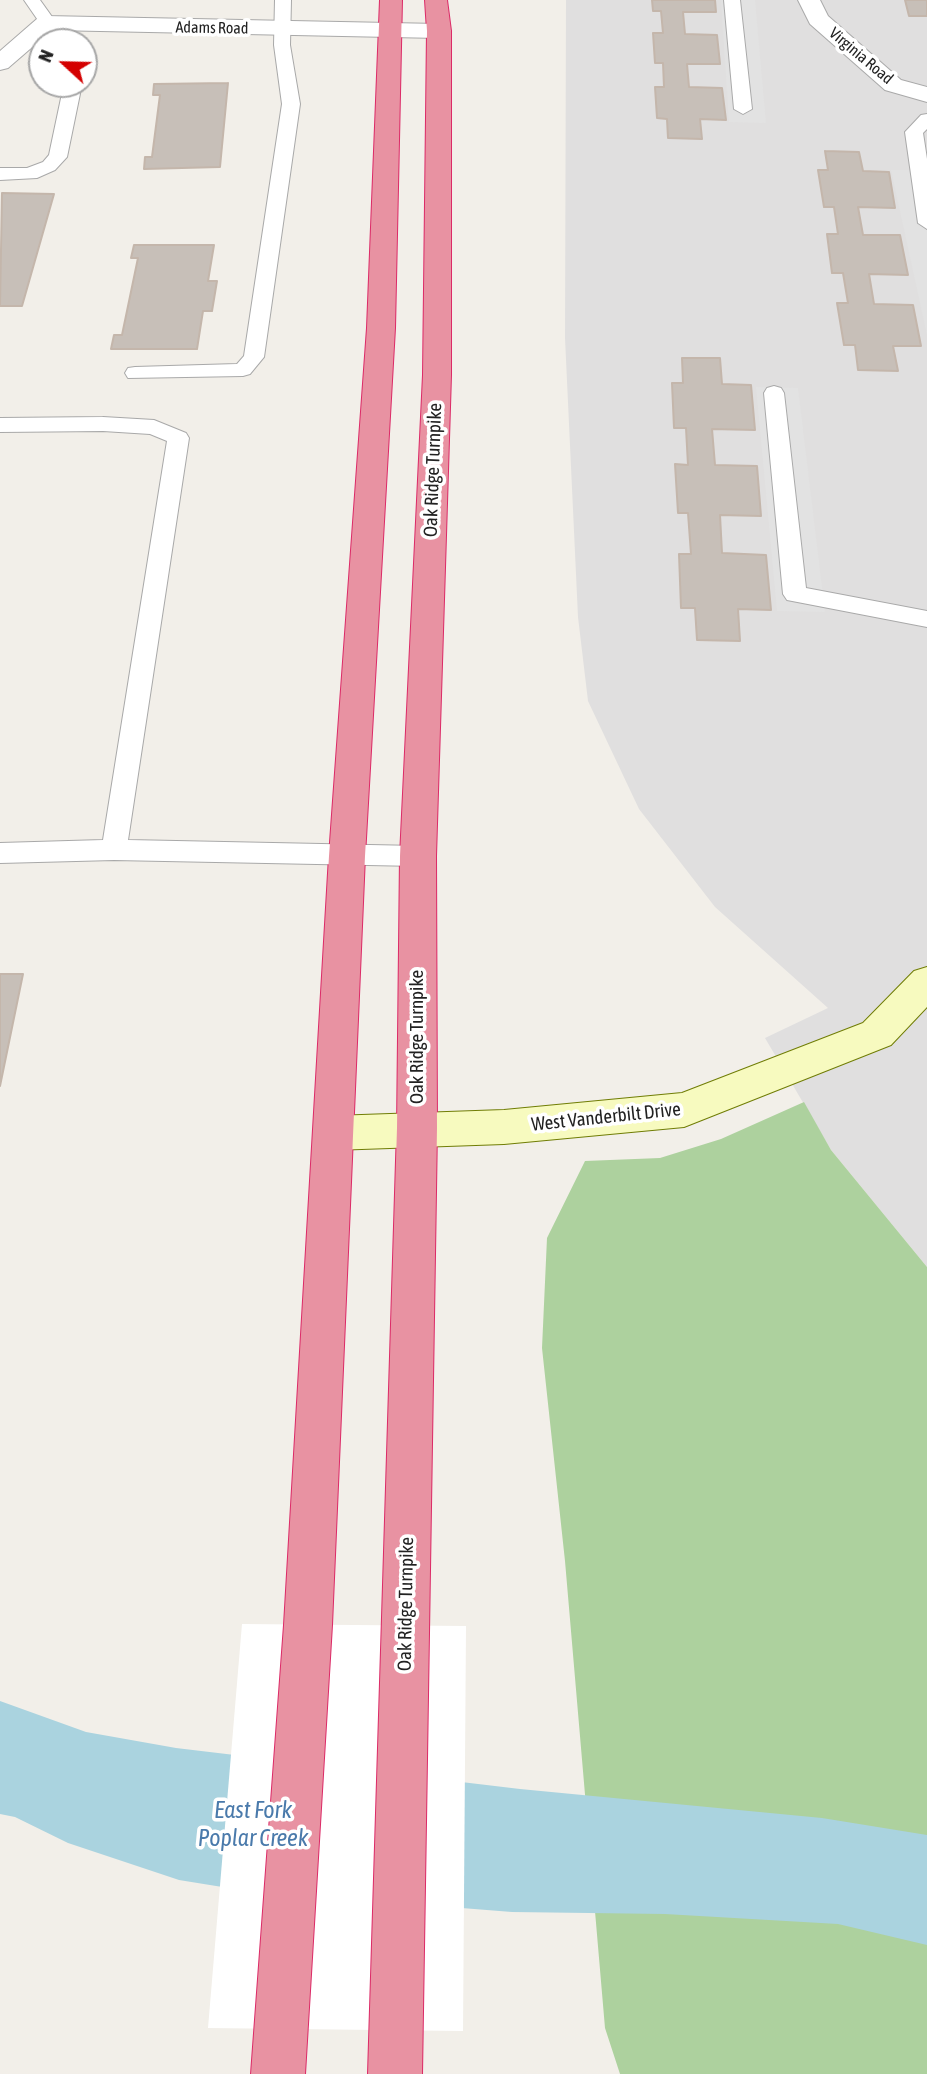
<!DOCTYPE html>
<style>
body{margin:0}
#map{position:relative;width:927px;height:2074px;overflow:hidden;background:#f2efe9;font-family:"Asap Condensed",sans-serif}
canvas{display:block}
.north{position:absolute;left:28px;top:28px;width:70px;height:70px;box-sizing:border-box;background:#fff;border:2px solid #a7a7a7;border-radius:50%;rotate:292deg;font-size:19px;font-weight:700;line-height:28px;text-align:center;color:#222}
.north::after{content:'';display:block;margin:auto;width:24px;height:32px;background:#d40000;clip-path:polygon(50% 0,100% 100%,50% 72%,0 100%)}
</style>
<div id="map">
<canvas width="927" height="2074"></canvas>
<div class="north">N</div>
</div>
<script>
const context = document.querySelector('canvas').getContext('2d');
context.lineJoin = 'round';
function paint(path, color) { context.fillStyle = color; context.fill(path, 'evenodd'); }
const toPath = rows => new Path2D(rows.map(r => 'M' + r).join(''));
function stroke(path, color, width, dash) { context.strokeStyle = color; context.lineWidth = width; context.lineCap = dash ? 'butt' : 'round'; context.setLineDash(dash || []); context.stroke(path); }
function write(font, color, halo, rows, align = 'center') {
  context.font = font + ' "Asap Condensed",sans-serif'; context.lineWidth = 7; context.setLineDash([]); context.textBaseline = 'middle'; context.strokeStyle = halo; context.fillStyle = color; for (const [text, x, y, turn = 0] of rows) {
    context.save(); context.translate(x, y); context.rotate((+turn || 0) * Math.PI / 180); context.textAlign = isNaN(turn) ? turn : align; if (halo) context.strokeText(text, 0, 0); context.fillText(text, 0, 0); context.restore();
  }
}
paint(toPath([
 [566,0,927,0,927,1267,831,1150,765,1038,828,1008,715,907,639,809,588,701,578,617,565,338]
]), '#e0dfdf');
paint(toPath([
 [804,1102,831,1150,927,1267,927,2074,620,2074,605,2028,565,1561,542,1348,547,1238,585,1161,660,1158,721,1139]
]), '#add19e');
paint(toPath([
 [721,0,755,0,766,123,729,122],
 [891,170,927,170,927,335],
 [756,387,798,388,825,612,777,611]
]), '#e2e2e2');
paint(toPath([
 [0,1701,86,1732,176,1748,520,1789,822,1818,927,1835,927,1945,838,1924,665,1914,512,1912,247,1891,179,1880,68,1843,15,1817,0,1814]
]), '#aad3df');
paint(toPath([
 [242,1624,466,1626,463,2031,208,2028]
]), '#fff');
const building = toPath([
 [652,0,715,0,716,12,683,12,685,34,717,35,720,64,687,64,689,87,722,88,726,120,700,119,702,139,668,138,667,119,657,118,655,87,664,87,663,63,655,63,653,33,663,33,661,11,653,11,652,0],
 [905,0,927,0,927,16,909,16,905,0],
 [228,83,220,167,144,169,145,157,152,157,160,95,153,95,154,84,228,83],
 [825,151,859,152,863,171,889,172,895,208,858,207,863,235,900,235,908,275,869,274,874,304,913,305,921,346,893,346,898,371,858,370,855,345,844,345,837,303,848,303,843,273,832,273,827,234,838,234,834,207,824,207,818,170,828,170,825,151],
 [2,193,54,194,22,306,0,306,2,193],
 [134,245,214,245,208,281,217,281,212,311,203,311,197,349,111,349,114,335,122,335,138,258,131,258,134,245],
 [682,358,720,358,722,384,751,385,755,430,712,429,715,465,757,466,761,516,720,515,722,553,766,555,771,610,738,609,740,641,697,640,695,608,681,608,679,554,691,554,688,513,678,513,675,464,688,465,686,428,674,428,672,383,683,383,682,358],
 [0,974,23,974,0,1086,0,974]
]);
paint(building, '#c7bfb8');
stroke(building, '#c4b6ab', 2);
const lane = toPath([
 [24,0,40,0,70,42,53,42,24,0],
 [275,0,291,0,290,45,300,104,264,357,250,374,243,376,128,378,125,373,128,368,135,367,237,364,244,356,282,104,274,45,275,0],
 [724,0,740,0,752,109,743,114,734,109,724,0],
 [64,84,82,84,67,157,55,170,37,178,0,180,0,168,27,168,43,162,49,155,64,84],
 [927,114,927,129,923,133,927,159,927,229,918,223,905,132,921,115,927,114],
 [774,386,781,388,784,393,806,588,927,611,927,627,787,600,783,594,764,393,767,388,774,386],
 [103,417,154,420,186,433,189,438,128,840,418,846,427,849,431,856,427,863,418,866,114,860,0,863,0,843,103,840,167,441,150,434,103,431,0,432,0,418,103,417]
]);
const street = toPath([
 [798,0,820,0,828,16,901,80,927,87,927,102,885,90,810,24,798,0],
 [46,16,439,24,447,26,451,31,447,36,439,38,52,30,8,68,0,70,0,51,38,18,46,16]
]);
const secondary = toPath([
 [927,967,927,1007,891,1045,684,1127,504,1144,333,1150,319,1145,313,1133,319,1121,333,1116,504,1110,682,1093,863,1023,914,971,927,967]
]);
const highway = toPath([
 [380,0,402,0,395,328,365,856,332,1625,305,2074,251,2074,284,1625,329,856,367,328,380,0],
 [425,0,447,0,451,31,451,375,436,856,437,1128,422,2074,368,2074,397,1128,400,856,423,375,427,31,425,0]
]);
stroke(lane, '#a9a9a9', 2);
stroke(street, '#a9a9a9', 2);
stroke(secondary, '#707d05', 2);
stroke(highway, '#dc2a67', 2);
paint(lane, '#fff');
paint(street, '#fff');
paint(secondary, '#f7fabf');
paint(highway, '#e892a2');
write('16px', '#222', '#fff', [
 ["Adams Road",212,28,1],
 ["Virginia Road",861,56,40]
]);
write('19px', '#222', '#fff', [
 ["Oak Ridge Turnpike",433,470,-88],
 ["Oak Ridge Turnpike",417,1037,-90],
 ["West Vanderbilt Drive",606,1117,-6],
 ["Oak Ridge Turnpike",406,1604,-89]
]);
write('italic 24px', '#4a7aab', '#fff', [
 ["East Fork",253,1810],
 ["Poplar Creek",253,1838]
]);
</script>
